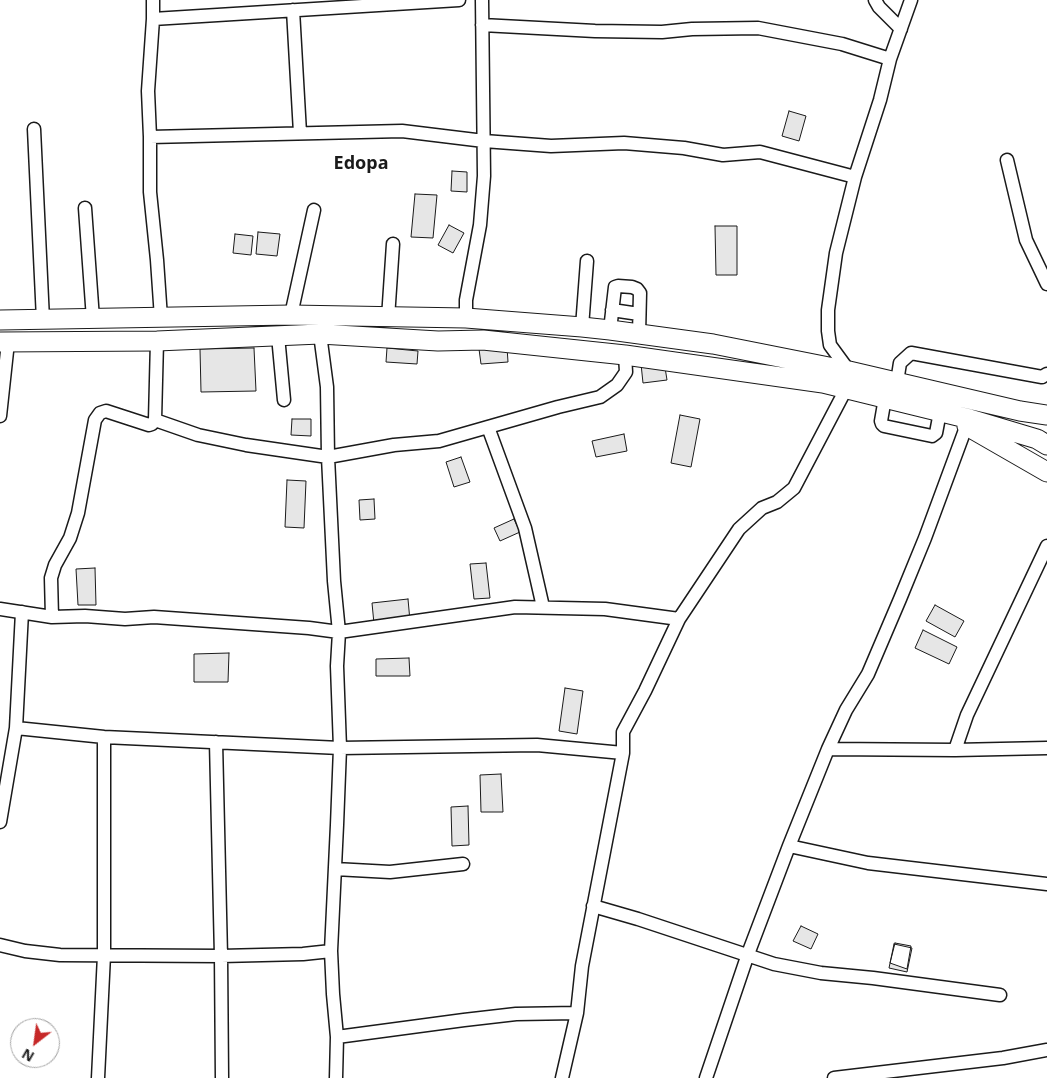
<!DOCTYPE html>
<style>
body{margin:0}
#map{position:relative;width:1047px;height:1078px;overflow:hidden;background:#fff;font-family:"Noto Sans",sans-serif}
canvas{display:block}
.north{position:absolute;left:10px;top:1018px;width:50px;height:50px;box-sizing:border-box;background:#fff;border:1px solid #a3a3a3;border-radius:50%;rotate:210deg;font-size:14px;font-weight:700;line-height:20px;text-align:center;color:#1a1a1a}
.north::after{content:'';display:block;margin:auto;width:18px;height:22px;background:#c62828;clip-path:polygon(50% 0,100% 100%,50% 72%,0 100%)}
</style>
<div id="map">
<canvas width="1047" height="1078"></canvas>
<div class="north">N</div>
</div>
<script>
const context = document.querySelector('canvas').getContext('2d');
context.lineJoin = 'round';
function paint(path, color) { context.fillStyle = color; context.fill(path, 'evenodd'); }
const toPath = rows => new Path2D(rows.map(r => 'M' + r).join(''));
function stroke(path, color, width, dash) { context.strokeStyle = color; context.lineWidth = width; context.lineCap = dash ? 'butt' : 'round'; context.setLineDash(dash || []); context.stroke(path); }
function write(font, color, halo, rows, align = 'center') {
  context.font = font + ' "Noto Sans",sans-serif'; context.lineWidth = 4; context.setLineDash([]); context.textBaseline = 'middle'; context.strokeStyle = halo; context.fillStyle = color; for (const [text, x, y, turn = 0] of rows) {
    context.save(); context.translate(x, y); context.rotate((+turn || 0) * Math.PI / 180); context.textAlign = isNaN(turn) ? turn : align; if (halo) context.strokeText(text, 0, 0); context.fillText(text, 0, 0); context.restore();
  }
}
const building = toPath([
 [789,111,806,116,799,141,782,136,789,111],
 [452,171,467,172,467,192,451,191,452,171],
 [415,194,437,195,433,238,411,237,415,194],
 [449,225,464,233,453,253,438,245,449,225],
 [715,226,737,226,737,275,716,275,715,226],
 [258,232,280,234,277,256,256,254,258,232],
 [235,234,253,236,251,255,233,253,235,234],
 [507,347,508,362,481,364,479,349,507,347],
 [254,348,256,391,201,392,200,349,254,348],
 [387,348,418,351,417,364,386,362,387,348],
 [664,361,667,380,643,383,641,364,664,361],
 [680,415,700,419,691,467,671,463,680,415],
 [292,419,311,419,311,436,291,435,292,419],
 [624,434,627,451,596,457,592,441,624,434],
 [461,457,470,482,454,487,446,462,461,457],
 [287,480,306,481,304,528,285,527,287,480],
 [374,499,375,519,360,520,359,500,374,499],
 [514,519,520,532,500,541,494,528,514,519],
 [486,563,490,598,474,599,470,564,486,563],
 [95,568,96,605,78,605,76,569,95,568],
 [408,599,410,621,374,624,372,603,408,599],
 [935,605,964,621,955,637,926,621,935,605],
 [923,630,957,647,949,664,915,648,923,630],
 [229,653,228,682,194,682,194,654,229,653],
 [409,658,410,676,376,676,376,659,409,658],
 [565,688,583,691,577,734,559,731,565,688],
 [501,774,503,812,481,812,480,775,501,774],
 [468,806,469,845,452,846,451,807,468,806],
 [801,926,818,934,811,949,793,941,801,926],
 [895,943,911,946,907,969,890,963,895,943],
 [894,944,912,948,907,972,889,968,894,944]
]);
paint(building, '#e6e6e6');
stroke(building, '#1a1a1a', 1);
const minor = toPath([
 [153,0,153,19,148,91,150,137,150,192,157,260,161,318],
 [875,0,879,7,901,29],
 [293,10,300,133],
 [153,19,459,0],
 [482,25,595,31,662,32,692,29,758,28,842,44,890,59],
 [34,129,43,320],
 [150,137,402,131,484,141,551,146,624,143,684,148,723,155,760,152,855,177],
 [1007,160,1026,240,1047,284],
 [85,208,93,319],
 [612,310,639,314],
 [291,315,314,210],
 [388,318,393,244],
 [466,318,466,300,480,225,484,176,482,0],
 [582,327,587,261],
 [610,330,615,287,618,286,632,287,637,289,640,293,639,334],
 [320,334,327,387,328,457,334,581,339,632,337,666,340,748,337,825,331,951,333,994,337,1037,336,1078],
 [278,336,284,400],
 [849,371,830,345,828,331,828,310,836,253,855,177,880,100,890,59,911,0],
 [897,382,900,363,911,353,1042,377,1047,374],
 [885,398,881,421,882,424,884,426,932,436,936,433,940,412],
 [0,416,8,342],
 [155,420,198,435,246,445,328,457,394,445,439,441,558,407,600,397,617,385,626,372,625,355],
 [488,427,525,528,543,607],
 [0,609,52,617,85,616,125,619,154,617,309,628,339,632,515,607,605,609,679,619],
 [52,617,51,578,55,565,70,538,78,513,95,420,100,413,106,411,149,425,152,424,155,420,157,341],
 [16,728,22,612],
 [216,742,221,956,222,1078],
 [828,749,955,750,1047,748],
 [955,750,967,715,1047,546],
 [0,822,16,728,104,737,340,748,537,745,623,753],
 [789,846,868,863,1047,884],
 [335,869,390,872,463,864],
 [593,906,638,919,774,964,821,973,873,978,1000,995],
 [0,945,25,951,60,955,221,956,303,954,331,951],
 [337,1037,464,1020,516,1014,577,1013],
 [98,1078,104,955,104,737],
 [562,1078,577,1013,582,966,623,753,623,732,645,691,679,619,739,529,762,508,777,502,794,488,846,389],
 [706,1078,748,954,789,846,828,749,846,710,868,674,900,599,925,538,969,419],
 [834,1078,1003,1058,1047,1050]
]);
const highway = toPath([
 [0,320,291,315,466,318,582,327,610,330,713,344,849,371,1020,411,1047,415],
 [0,342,157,341,320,334,438,341,483,340,625,355,823,383,970,419,1037,439,1047,445],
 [967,426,1047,472]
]);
stroke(minor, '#1a1a1a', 15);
stroke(highway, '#1a1a1a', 21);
stroke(minor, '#fff', 12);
stroke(highway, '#fff', 19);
write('bold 18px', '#1a1a1a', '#fff', [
 ["Edopa",361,164]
]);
</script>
